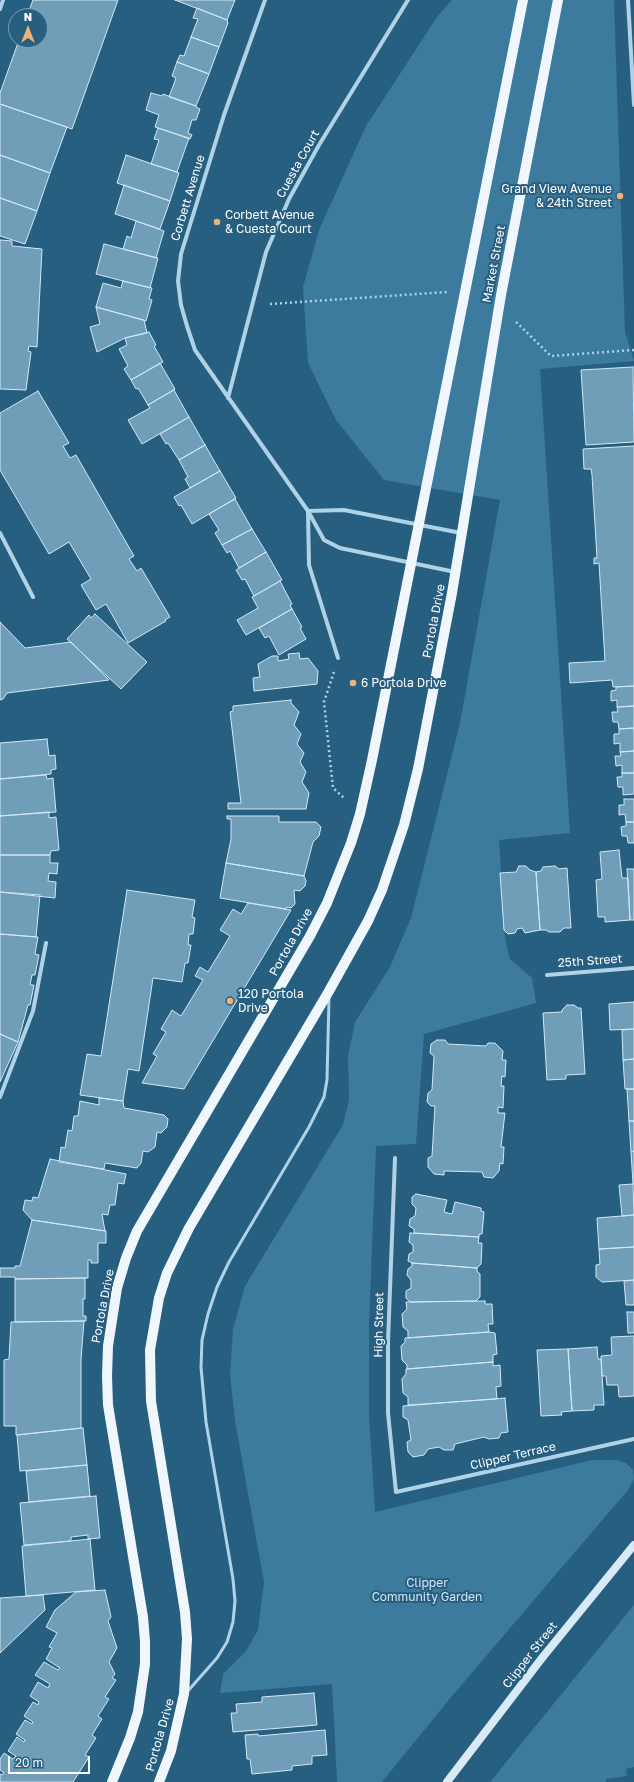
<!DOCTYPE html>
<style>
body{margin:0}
#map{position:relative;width:634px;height:1782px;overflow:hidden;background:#275f81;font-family:"Golos Text",sans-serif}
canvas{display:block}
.north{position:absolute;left:8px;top:8px;width:40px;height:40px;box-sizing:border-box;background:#275f81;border:1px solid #7d9fb3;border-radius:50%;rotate:0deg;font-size:11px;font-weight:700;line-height:16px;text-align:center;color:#fff}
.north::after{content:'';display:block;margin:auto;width:14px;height:18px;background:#eeb475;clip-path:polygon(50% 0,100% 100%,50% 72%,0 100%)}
.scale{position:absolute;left:8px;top:1756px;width:82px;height:18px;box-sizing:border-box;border:2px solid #fff;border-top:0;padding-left:5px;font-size:12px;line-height:14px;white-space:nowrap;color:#fff;-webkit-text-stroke:3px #275f81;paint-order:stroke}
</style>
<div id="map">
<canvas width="634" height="1782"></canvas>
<div class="north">N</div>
<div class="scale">20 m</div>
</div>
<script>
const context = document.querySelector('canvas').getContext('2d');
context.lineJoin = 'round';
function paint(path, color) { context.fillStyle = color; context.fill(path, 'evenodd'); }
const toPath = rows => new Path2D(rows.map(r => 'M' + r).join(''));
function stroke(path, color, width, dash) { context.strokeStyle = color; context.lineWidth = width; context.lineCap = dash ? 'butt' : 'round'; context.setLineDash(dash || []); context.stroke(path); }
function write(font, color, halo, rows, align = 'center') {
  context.font = font + ' "Golos Text",sans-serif'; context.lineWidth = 4; context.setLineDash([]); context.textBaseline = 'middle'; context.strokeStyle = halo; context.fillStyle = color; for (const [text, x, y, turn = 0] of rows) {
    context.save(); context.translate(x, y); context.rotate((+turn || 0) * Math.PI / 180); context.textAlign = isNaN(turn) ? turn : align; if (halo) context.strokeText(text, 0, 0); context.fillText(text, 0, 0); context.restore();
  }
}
paint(toPath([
 [452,0,614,0,625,332,634,361,540,369,570,833,499,840,505,938,510,959,532,978,536,1003,424,1034,416,1144,376,1146,369,1325,369,1416,375,1512,592,1460,617,1460,626,1463,633,1470,634,1479,628,1490,452,1696,382,1782,337,1782,332,1684,220,1693,223,1674,246,1651,258,1630,264,1582,235,1421,230,1374,233,1329,245,1286,343,1125,349,1100,348,1056,355,1022,390,967,411,918,460,723,500,500,384,480,336,420,308,363,303,287,319,230,366,126,437,17],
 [634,1605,634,1767,626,1769,627,1776,606,1779,606,1782,490,1782]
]), '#3c7a9e');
const building = toPath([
 [33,0,118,0,72,129,0,104,0,93,19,40,40,40,40,16,27,16,33,0],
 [175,0,235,0,227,20,175,0],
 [197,8,227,20,228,23,219,47,191,37,198,19,193,18,197,8],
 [191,37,219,47,209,74,177,62,180,55,184,56,191,37],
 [177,62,209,74,196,106,169,97,176,78,172,76,177,62],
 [151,93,162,96,163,94,196,106,196,107,200,109,196,120,192,120,188,133,192,135,190,139,155,127,159,115,146,110,151,93],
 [0,104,67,127,50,173,0,155,0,104],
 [158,128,189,138,177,172,151,164,159,140,154,139,158,128],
 [0,155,50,173,37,211,0,198,0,155],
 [126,155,179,173,170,201,117,183,126,155],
 [124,185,170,201,160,229,115,214,124,185],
 [0,198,37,211,25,244,0,236,0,198],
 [136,221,164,231,156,258,123,249,127,236,131,238,136,221],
 [0,240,12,241,12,246,42,249,37,347,29,346,28,351,31,352,26,390,0,389,0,240],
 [104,244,158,258,150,288,96,274,104,244],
 [123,281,152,288,149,299,152,300,146,321,96,307,103,283,121,288,123,281],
 [96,307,144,320,147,333,125,338,97,352,90,327,100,324,96,307],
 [149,332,156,345,154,346,163,362,131,380,124,369,128,366,119,349,127,345,125,338,149,332],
 [160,363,175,389,148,405,138,388,136,389,131,380,160,363],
 [633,367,634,442,586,445,581,370,633,367],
 [174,390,189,417,142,444,128,420,150,408,148,405,174,390],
 [38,391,69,443,63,446,70,458,76,455,134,556,129,559,137,571,141,568,170,617,165,620,166,621,128,643,106,604,96,610,81,585,91,579,69,542,49,554,0,470,0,413,38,391],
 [189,417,205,445,179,460,168,443,166,444,160,434,189,417],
 [205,445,220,471,190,488,185,479,188,477,179,460,205,445],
 [634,446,634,686,613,687,612,680,570,683,569,663,605,661,599,563,594,564,594,558,597,558,592,475,591,469,584,469,583,449,634,446],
 [220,471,236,498,192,524,181,505,179,506,174,497,220,471],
 [235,499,252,529,222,545,215,533,219,530,209,514,235,499],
 [252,529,266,552,239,568,230,551,227,553,222,545,252,529],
 [266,552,282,580,254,596,245,579,242,580,236,570,266,552],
 [280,581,292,604,290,605,292,609,246,635,237,620,258,608,252,597,280,581],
 [292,609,302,627,300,628,306,639,279,655,269,636,265,638,259,628,292,609],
 [95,614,147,662,121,689,67,639,89,615,91,618,95,614],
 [0,622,25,648,71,642,109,680,7,693,3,699,0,700,0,622],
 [299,653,300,659,308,658,318,671,317,684,254,691,253,678,260,677,258,664,272,656,278,656,278,661,289,659,288,654,299,653],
 [634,686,634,706,617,707,617,700,611,701,611,691,616,690,616,687,634,686],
 [291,700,291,703,299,712,294,725,301,734,297,744,304,753,300,762,306,772,302,782,309,793,306,809,228,809,228,803,241,803,230,712,233,711,233,706,291,700],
 [634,706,634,728,619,729,618,722,613,722,612,712,618,712,617,707,634,706],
 [634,728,634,751,620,752,620,743,614,744,614,734,619,734,619,729,634,728],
 [47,739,49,756,55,755,56,769,51,770,51,774,0,779,0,743,47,739],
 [634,751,634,773,622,773,622,765,616,766,615,756,621,756,620,752,634,751],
 [622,773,634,773,634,794,623,795,623,787,618,787,617,777,622,777,622,773],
 [46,775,47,779,53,778,56,812,0,816,0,779,46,775],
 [624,799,634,799,634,822,626,822,625,814,619,815,619,805,624,805,624,799],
 [49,812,49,818,56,817,59,850,51,851,50,855,0,855,0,816,49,812],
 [227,816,279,816,279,822,316,822,321,827,319,836,313,842,304,876,226,863,231,839,231,819,227,819,227,816],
 [626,822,634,822,634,843,628,843,627,836,622,836,621,827,626,826,626,822],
 [619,850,622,878,628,878,630,920,605,922,605,917,598,917,596,880,602,879,600,852,619,850],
 [0,855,50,855,50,863,58,863,57,874,49,873,48,881,56,882,55,898,0,892,0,855],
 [226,863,304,876,306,881,305,886,300,891,294,890,295,904,291,908,287,907,286,909,220,898,226,863],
 [519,866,526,866,530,870,536,872,540,930,525,933,522,928,517,929,515,933,508,934,504,930,500,873,516,872,519,866],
 [555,866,559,869,567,868,571,928,564,928,560,932,549,932,546,930,540,930,536,872,541,871,543,867,555,866],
 [627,869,634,869,634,920,630,920,627,869],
 [127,890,195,900,192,917,195,918,193,934,189,934,188,945,191,945,188,963,185,963,182,982,153,978,139,1071,128,1069,123,1101,80,1095,87,1054,101,1056,127,890],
 [0,892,40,895,36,937,0,934,0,892],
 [248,903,291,910,184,1089,142,1083,157,1056,153,1054,166,1032,161,1029,172,1010,181,1016,203,980,195,976,200,967,208,972,230,936,220,930,233,909,241,914,248,903],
 [0,934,38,937,35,954,39,955,35,975,32,975,30,985,34,985,30,1005,28,1005,18,1042,0,1034,0,934],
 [634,1002,634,1029,610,1030,609,1004,634,1002],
 [567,1005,574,1005,578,1008,581,1008,585,1074,566,1075,566,1079,547,1080,543,1013,562,1012,562,1010,567,1005],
 [634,1029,634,1059,623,1060,622,1030,634,1029],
 [0,1034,18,1042,0,1082,0,1034],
 [437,1040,445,1040,448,1044,486,1046,488,1043,495,1043,503,1051,502,1060,506,1060,505,1077,502,1076,501,1086,504,1086,503,1108,498,1107,498,1113,505,1113,501,1147,504,1147,503,1164,500,1163,499,1171,493,1178,484,1177,482,1172,444,1171,444,1175,434,1174,428,1167,428,1158,432,1156,435,1106,431,1106,427,1102,428,1093,432,1090,434,1056,430,1053,431,1044,437,1040],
 [634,1059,634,1089,625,1089,623,1060,634,1059],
 [627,1089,634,1089,634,1121,629,1121,627,1089],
 [99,1098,123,1101,124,1108,164,1115,168,1119,167,1127,161,1133,157,1132,155,1147,148,1152,143,1151,141,1163,137,1168,105,1163,104,1169,59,1162,61,1147,65,1148,68,1130,72,1131,74,1116,78,1116,80,1101,99,1105,99,1098],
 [629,1121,634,1121,634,1151,631,1152,629,1121],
 [634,1151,634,1184,633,1184,631,1152,634,1151],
 [50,1159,126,1174,124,1184,118,1183,115,1205,110,1205,108,1215,102,1214,105,1231,32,1220,23,1210,25,1200,32,1201,33,1197,38,1198,50,1159],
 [633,1184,634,1215,622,1216,619,1185,633,1184],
 [416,1194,447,1200,444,1212,452,1214,455,1202,481,1208,481,1211,484,1212,482,1234,479,1234,479,1237,414,1233,414,1229,409,1226,410,1219,415,1216,416,1208,412,1204,412,1197,416,1194],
 [634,1215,634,1247,599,1249,597,1218,634,1215],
 [32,1220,106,1231,106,1243,98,1243,98,1263,91,1263,91,1260,88,1260,88,1278,15,1279,15,1277,0,1277,0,1268,15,1268,15,1266,20,1266,32,1220],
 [410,1233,479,1237,478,1243,482,1243,481,1264,477,1268,412,1263,408,1261,409,1254,413,1252,413,1245,409,1242,410,1233],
 [634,1247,634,1280,602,1282,596,1277,596,1265,600,1264,599,1249,634,1247],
 [412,1263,477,1268,477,1271,480,1274,480,1297,476,1301,410,1302,406,1298,406,1291,411,1288,411,1280,407,1275,408,1269,412,1266,412,1263],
 [85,1278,85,1299,83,1299,83,1316,86,1316,86,1321,15,1322,15,1279,85,1278],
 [634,1280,634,1305,626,1305,624,1281,634,1280],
 [485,1301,485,1304,492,1304,493,1324,488,1324,489,1332,408,1338,408,1331,403,1327,402,1314,407,1309,406,1302,485,1301],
 [627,1312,634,1312,634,1333,628,1333,627,1312],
 [84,1321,81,1359,81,1428,16,1435,16,1426,4,1426,4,1360,9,1359,11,1322,84,1321],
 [489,1332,495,1333,497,1354,493,1355,493,1362,407,1369,407,1365,402,1360,401,1346,405,1342,405,1338,489,1332],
 [634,1336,634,1396,619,1397,618,1385,607,1385,606,1376,602,1376,601,1356,612,1355,611,1337,634,1336],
 [597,1347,598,1359,601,1359,604,1405,594,1405,594,1410,572,1411,568,1349,597,1347],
 [568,1349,572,1411,561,1412,562,1415,541,1416,537,1350,568,1349],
 [493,1362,493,1366,500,1365,501,1386,496,1387,497,1399,408,1405,408,1397,403,1393,402,1379,406,1374,406,1369,493,1362],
 [505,1398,508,1432,501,1433,499,1438,489,1439,484,1437,455,1444,453,1450,444,1450,439,1447,428,1449,424,1455,413,1457,408,1452,407,1442,411,1440,408,1420,403,1417,403,1406,505,1398],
 [83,1428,87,1465,20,1471,17,1435,83,1428],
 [87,1465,90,1496,29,1502,26,1471,87,1465],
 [96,1496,100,1538,88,1539,88,1535,71,1537,71,1541,24,1545,20,1503,96,1496],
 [90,1539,95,1590,26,1596,22,1546,90,1539],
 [105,1590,111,1617,108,1621,117,1648,109,1662,115,1674,112,1678,116,1680,105,1697,109,1699,98,1716,102,1719,92,1735,96,1738,85,1755,89,1757,73,1782,0,1782,0,1774,2,1775,4,1773,0,1770,0,1759,4,1753,13,1759,16,1756,8,1751,17,1737,24,1742,25,1740,16,1734,25,1720,32,1724,33,1722,24,1716,33,1702,38,1705,39,1702,30,1696,38,1682,48,1688,50,1684,35,1675,44,1662,58,1670,60,1668,46,1659,52,1648,49,1647,57,1633,46,1627,55,1610,76,1592,105,1590],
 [43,1595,45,1610,0,1653,0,1598,43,1595],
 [314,1693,317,1725,233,1732,231,1713,237,1713,236,1704,262,1702,262,1697,314,1693],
 [325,1730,327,1755,312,1756,312,1764,292,1766,292,1770,252,1774,250,1759,247,1759,245,1735,258,1734,258,1736,325,1730]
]);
paint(building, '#709eb8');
stroke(building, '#d2e8f5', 1);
stroke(toPath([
 [270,304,447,292],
 [516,322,551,356,634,350],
 [334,672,324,702,333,788,344,798]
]), '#afd2e6', 2.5, [2, 3]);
stroke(toPath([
 [187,1692,217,1658,227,1642,233,1622,235,1601,233,1579,206,1422,201,1367,202,1340,208,1314,217,1287,229,1262,309,1127,324,1097,327,1080,329,998]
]), '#afd2e6', 3);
stroke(toPath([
 [265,0,224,115,181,254,178,281,181,305,187,326,195,350,308,511,324,540,340,548,455,572],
 [628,0,634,105],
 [0,9,3,0],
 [228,398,266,252,289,199,319,145,408,0],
 [308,511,344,510,461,533],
 [308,512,309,565,338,658],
 [0,533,33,597],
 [547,975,634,968],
 [0,1097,33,1011,46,943],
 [395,1158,388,1342,388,1413,396,1492,634,1439]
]), '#afd2e6', 4);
stroke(toPath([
 [447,1782,542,1658,634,1545]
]), '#d8eaf6', 8);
stroke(toPath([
 [112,1782,130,1738,138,1712,145,1664,145,1641,143,1617,108,1405,107,1376,108,1346,117,1288,126,1258,137,1231,310,936,327,903,351,843,360,814,372,760,523,0],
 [159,1782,171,1751,184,1694,187,1639,185,1612,151,1401,150,1350,159,1298,167,1273,189,1228,329,991,368,921,382,890,404,825,418,769,452,593,501,295,558,0]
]), '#eff7fd', 10);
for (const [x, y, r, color] of [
 [620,196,4,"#eeb475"],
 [217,222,4,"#eeb475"],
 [353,683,4,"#eeb475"],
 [230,1001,4,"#eeb475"]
]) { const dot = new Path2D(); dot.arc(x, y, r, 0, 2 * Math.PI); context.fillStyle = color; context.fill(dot); stroke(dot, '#275f81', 1.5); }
write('12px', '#fff', '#275f81', [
 ["Cuesta Court",298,164,-61],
 ["Corbett Avenue",188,198,-73],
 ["Market Street",494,264,-79],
 ["Portola Drive",434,621,-79],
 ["Portola Drive",291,942,-61],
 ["25th Street",590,961,-4],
 ["Portola Drive",103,1306,-79],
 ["High Street",379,1325,-89],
 ["Clipper Terrace",513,1456,-13],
 ["Clipper Street",530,1655,-52],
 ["Portola Drive",160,1735,-74]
]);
write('12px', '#fff', '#275f81', [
 ["Grand View Avenue",612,189,"right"],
 ["& 24th Street",612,203,"right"],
 ["Corbett Avenue",225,215],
 ["& Cuesta Court",225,229],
 ["6 Portola Drive",361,683],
 ["120 Portola",238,994],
 ["Drive",238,1008]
], 'left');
write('12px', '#d2e8f5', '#275f81', [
 ["Clipper",427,1583],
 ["Community Garden",427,1597]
]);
</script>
